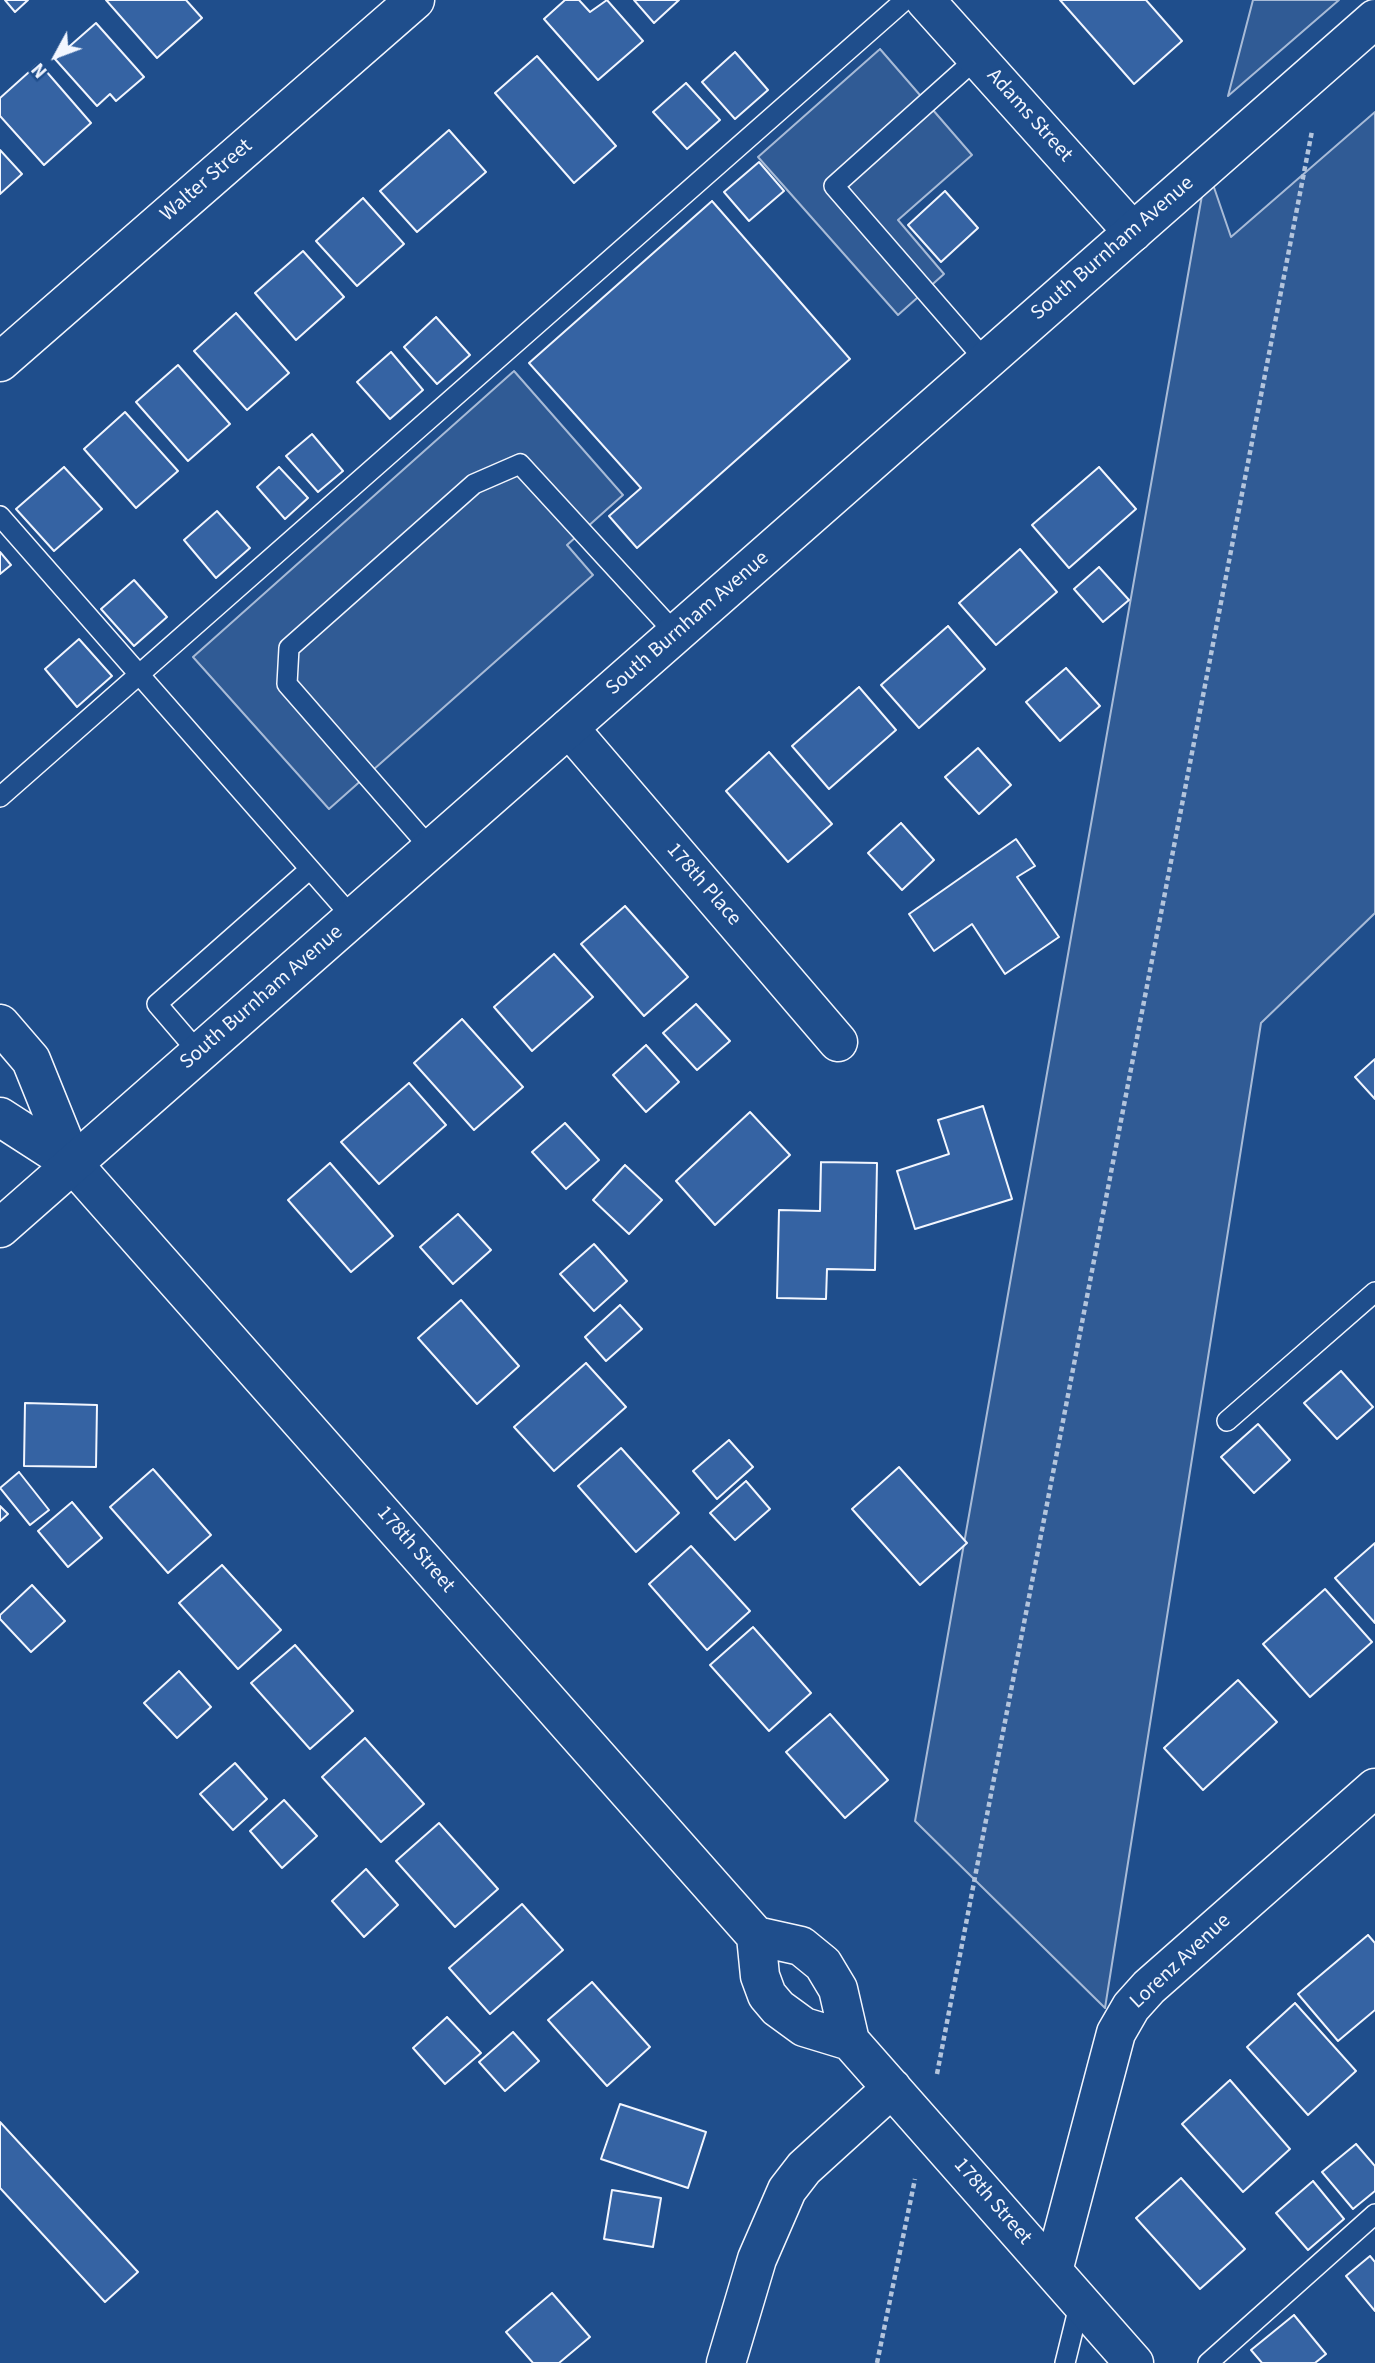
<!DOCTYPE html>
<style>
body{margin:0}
#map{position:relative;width:1375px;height:2363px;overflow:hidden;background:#1f4e8c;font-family:"Source Sans 3",sans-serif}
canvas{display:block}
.north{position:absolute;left:21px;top:21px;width:70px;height:70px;-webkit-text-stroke:5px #1f4e8c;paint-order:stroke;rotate:229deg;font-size:19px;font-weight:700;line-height:28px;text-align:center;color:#f2f6ff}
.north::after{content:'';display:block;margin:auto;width:24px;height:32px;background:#f2f6ff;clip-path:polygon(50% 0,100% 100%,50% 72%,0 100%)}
</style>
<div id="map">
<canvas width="1375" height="2363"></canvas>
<div class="north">N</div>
</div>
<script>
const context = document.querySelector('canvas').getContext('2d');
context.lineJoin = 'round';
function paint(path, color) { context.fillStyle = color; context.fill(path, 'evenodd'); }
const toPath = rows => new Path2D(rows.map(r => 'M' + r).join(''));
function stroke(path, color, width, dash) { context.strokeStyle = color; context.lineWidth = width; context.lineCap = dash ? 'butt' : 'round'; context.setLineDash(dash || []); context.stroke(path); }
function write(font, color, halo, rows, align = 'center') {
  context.font = font + ' "Source Sans 3",sans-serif'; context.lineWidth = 5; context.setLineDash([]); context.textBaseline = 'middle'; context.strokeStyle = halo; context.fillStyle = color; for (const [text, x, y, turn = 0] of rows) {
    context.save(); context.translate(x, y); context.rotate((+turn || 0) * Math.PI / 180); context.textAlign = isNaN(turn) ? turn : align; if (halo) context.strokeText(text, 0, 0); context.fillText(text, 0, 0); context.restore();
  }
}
const built = toPath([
 [1253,0,1339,0,1228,96,1253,0],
 [880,49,972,155,898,220,944,274,898,315,758,157,880,49],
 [1375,112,1375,913,1261,1023,1105,2008,915,1821,1207,167,1231,237,1375,112],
 [514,371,623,495,567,545,593,575,329,809,193,657,514,371]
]);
paint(built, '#305b95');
stroke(built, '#a8bbd7', 2);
const building = toPath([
 [5,0,28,0,15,12,5,0],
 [106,0,186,0,202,18,157,58,106,0],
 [565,0,579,0,590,12,607,0,643,41,598,80,544,19,565,0],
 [634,0,679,0,654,23,634,0],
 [1060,0,1146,0,1182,41,1134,84,1060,0],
 [96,23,144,77,116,101,110,94,97,106,55,59,96,23],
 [735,52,768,90,735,119,702,82,735,52],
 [537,56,616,146,574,183,495,93,537,56],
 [39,63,91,123,44,165,0,116,0,98,39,63],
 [686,83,720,120,687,149,653,112,686,83],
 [449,130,486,172,417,232,380,191,449,130],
 [0,150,22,174,0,194,0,150],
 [759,162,784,191,749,221,724,192,759,162],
 [945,191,978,228,941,262,908,225,945,191],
 [363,198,404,244,357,286,316,241,363,198],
 [712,201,850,359,637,548,609,516,641,488,529,363,712,201],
 [303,251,344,297,296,340,255,293,303,251],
 [236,313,289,373,247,410,194,351,236,313],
 [436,317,470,355,437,384,404,347,436,317],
 [391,352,423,390,390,419,357,382,391,352],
 [178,365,230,424,188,461,136,402,178,365],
 [125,412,178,471,136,508,84,449,125,412],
 [312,434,343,471,318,492,286,456,312,434],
 [64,467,102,509,54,551,16,509,64,467],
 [279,467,308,498,285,519,257,487,279,467],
 [1099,467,1136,509,1069,568,1032,525,1099,467],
 [217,511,250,548,216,578,184,540,217,511],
 [1020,549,1057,592,996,645,959,603,1020,549],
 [0,552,11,565,0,574,0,552],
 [1099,567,1129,600,1103,622,1074,589,1099,567],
 [134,580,167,617,134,646,101,609,134,580],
 [948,626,985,669,919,728,881,685,948,626],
 [79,639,112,676,77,707,45,669,79,639],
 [1066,668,1100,706,1060,741,1026,702,1066,668],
 [859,687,896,730,829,789,792,746,859,687],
 [978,748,1011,785,979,814,945,777,978,748],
 [769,752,832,824,788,862,726,791,769,752],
 [901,823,934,860,902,890,868,853,901,823],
 [1016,839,1035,866,1017,877,1059,937,1005,974,972,924,934,951,909,914,1016,839],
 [625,906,688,977,644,1016,581,944,625,906],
 [554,954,593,997,532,1051,494,1007,554,954],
 [696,1004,730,1041,697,1070,663,1033,696,1004],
 [462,1019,523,1087,474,1130,414,1063,462,1019],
 [646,1045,679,1082,646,1112,613,1075,646,1045],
 [1375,1059,1375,1099,1355,1077,1375,1059],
 [409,1083,446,1125,379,1184,341,1142,409,1083],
 [983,1106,1012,1199,915,1229,897,1171,949,1154,938,1120,983,1106],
 [750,1112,790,1155,715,1225,676,1181,750,1112],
 [565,1123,599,1160,566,1189,532,1152,565,1123],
 [821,1162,877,1163,875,1270,827,1269,826,1299,777,1298,779,1210,820,1211,821,1162],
 [330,1163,393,1236,351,1272,288,1200,330,1163],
 [625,1165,662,1200,629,1234,593,1200,625,1165],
 [458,1214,491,1250,453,1284,420,1247,458,1214],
 [594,1244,627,1281,594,1311,560,1274,594,1244],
 [461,1300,519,1366,477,1404,418,1338,461,1300],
 [620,1305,642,1329,606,1361,585,1337,620,1305],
 [586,1363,626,1407,554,1471,514,1427,586,1363],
 [1341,1371,1373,1407,1337,1439,1304,1403,1341,1371],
 [25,1403,97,1405,96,1467,24,1466,25,1403],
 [1258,1424,1290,1460,1254,1493,1221,1457,1258,1424],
 [729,1440,753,1467,717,1499,693,1471,729,1440],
 [621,1448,679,1513,636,1552,578,1486,621,1448],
 [899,1467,967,1543,920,1585,852,1509,899,1467],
 [153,1469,211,1535,168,1573,110,1507,153,1469],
 [19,1472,49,1510,30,1525,0,1488,19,1472],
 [746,1481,770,1509,735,1540,710,1513,746,1481],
 [72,1502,102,1538,68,1567,38,1531,72,1502],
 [0,1506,8,1514,0,1521,0,1506],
 [1375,1543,1375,1623,1335,1578,1375,1543],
 [691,1546,750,1611,707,1650,649,1584,691,1546],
 [222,1565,281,1630,238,1669,179,1603,222,1565],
 [32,1585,65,1621,31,1652,0,1619,0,1615,32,1585],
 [1325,1589,1372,1642,1310,1697,1263,1644,1325,1589],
 [753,1627,811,1693,769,1731,710,1665,753,1627],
 [295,1645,353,1711,310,1749,251,1683,295,1645],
 [179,1671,211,1707,177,1738,144,1703,179,1671],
 [1238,1680,1277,1722,1203,1790,1164,1748,1238,1680],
 [830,1714,888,1780,845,1818,786,1752,830,1714],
 [365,1738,424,1804,381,1842,322,1777,365,1738],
 [235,1763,267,1799,233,1830,200,1794,235,1763],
 [284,1800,317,1836,282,1868,250,1831,284,1800],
 [439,1823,498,1889,455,1927,396,1861,439,1823],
 [366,1869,398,1905,364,1937,332,1901,366,1869],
 [522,1904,563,1950,490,2014,449,1968,522,1904],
 [1368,1935,1375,1943,1375,2010,1338,2041,1298,1994,1368,1935],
 [592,1982,650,2047,607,2086,548,2020,592,1982],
 [1295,2003,1356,2071,1308,2115,1247,2047,1295,2003],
 [447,2017,481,2053,445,2084,413,2048,447,2017],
 [513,2032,539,2061,505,2091,479,2062,513,2032],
 [1230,2080,1290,2149,1243,2192,1182,2124,1230,2080],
 [620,2104,706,2132,688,2188,601,2159,620,2104],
 [0,2122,138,2272,105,2302,0,2188,0,2122],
 [1356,2144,1375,2166,1375,2191,1353,2209,1322,2172,1356,2144],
 [1181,2178,1245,2249,1200,2289,1136,2218,1181,2178],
 [1313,2181,1344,2219,1308,2250,1276,2213,1313,2181],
 [612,2190,661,2198,653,2247,604,2239,612,2190],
 [1370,2256,1375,2262,1375,2311,1346,2276,1370,2256],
 [552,2293,590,2337,559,2363,533,2363,506,2332,552,2293],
 [1294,2315,1326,2354,1315,2363,1262,2363,1251,2350,1294,2315]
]);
paint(building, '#3563a3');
stroke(building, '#f2f6ff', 2);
const lane = toPath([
 [977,58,834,186,986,361],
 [0,516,353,918],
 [0,797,905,0],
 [431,849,287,684,289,648,474,484,520,464,677,635],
 [199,1053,157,1004,310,869],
 [1227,1421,1375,1292],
 [1065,2363,1080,2302],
 [1208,2363,1375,2214]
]);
const street = toPath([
 [925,0,1133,232],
 [0,362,415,0],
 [569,728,838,1042],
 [0,1024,31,1060,73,1164],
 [0,1117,73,1164,756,1936,760,1976,767,1995,778,2008,804,2027,850,2041],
 [756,1936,801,1946,823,1964,838,1989,850,2041,1134,2363],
 [1053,2271,1116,2033,1131,2007,1149,1987,1375,1788],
 [726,2363,757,2259,787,2190,804,2168,892,2088]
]);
const secondary = toPath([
 [0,1228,1375,19]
]);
stroke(lane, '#f2f6ff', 22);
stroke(street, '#f2f6ff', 41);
stroke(secondary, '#f2f6ff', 41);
stroke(toPath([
 [937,2074,1312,131],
 [877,2363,915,2179]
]), '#b3c4dc', 4.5, [5, 3.5]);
stroke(lane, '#1f4e8c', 19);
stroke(street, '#1f4e8c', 38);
stroke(secondary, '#1f4e8c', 38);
write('21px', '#f2f6ff', '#1f4e8c', [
 ["Adams Street",1029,116,48],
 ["Walter Street",207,181,-41],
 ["South Burnham Avenue",1113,249,-41],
 ["South Burnham Avenue",688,624,-41],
 ["178th Place",703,885,49],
 ["South Burnham Avenue",262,998,-41],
 ["178th Street",415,1550,49],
 ["Lorenz Avenue",1181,1962,-43],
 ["178th Street",992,2202,49]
]);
</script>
